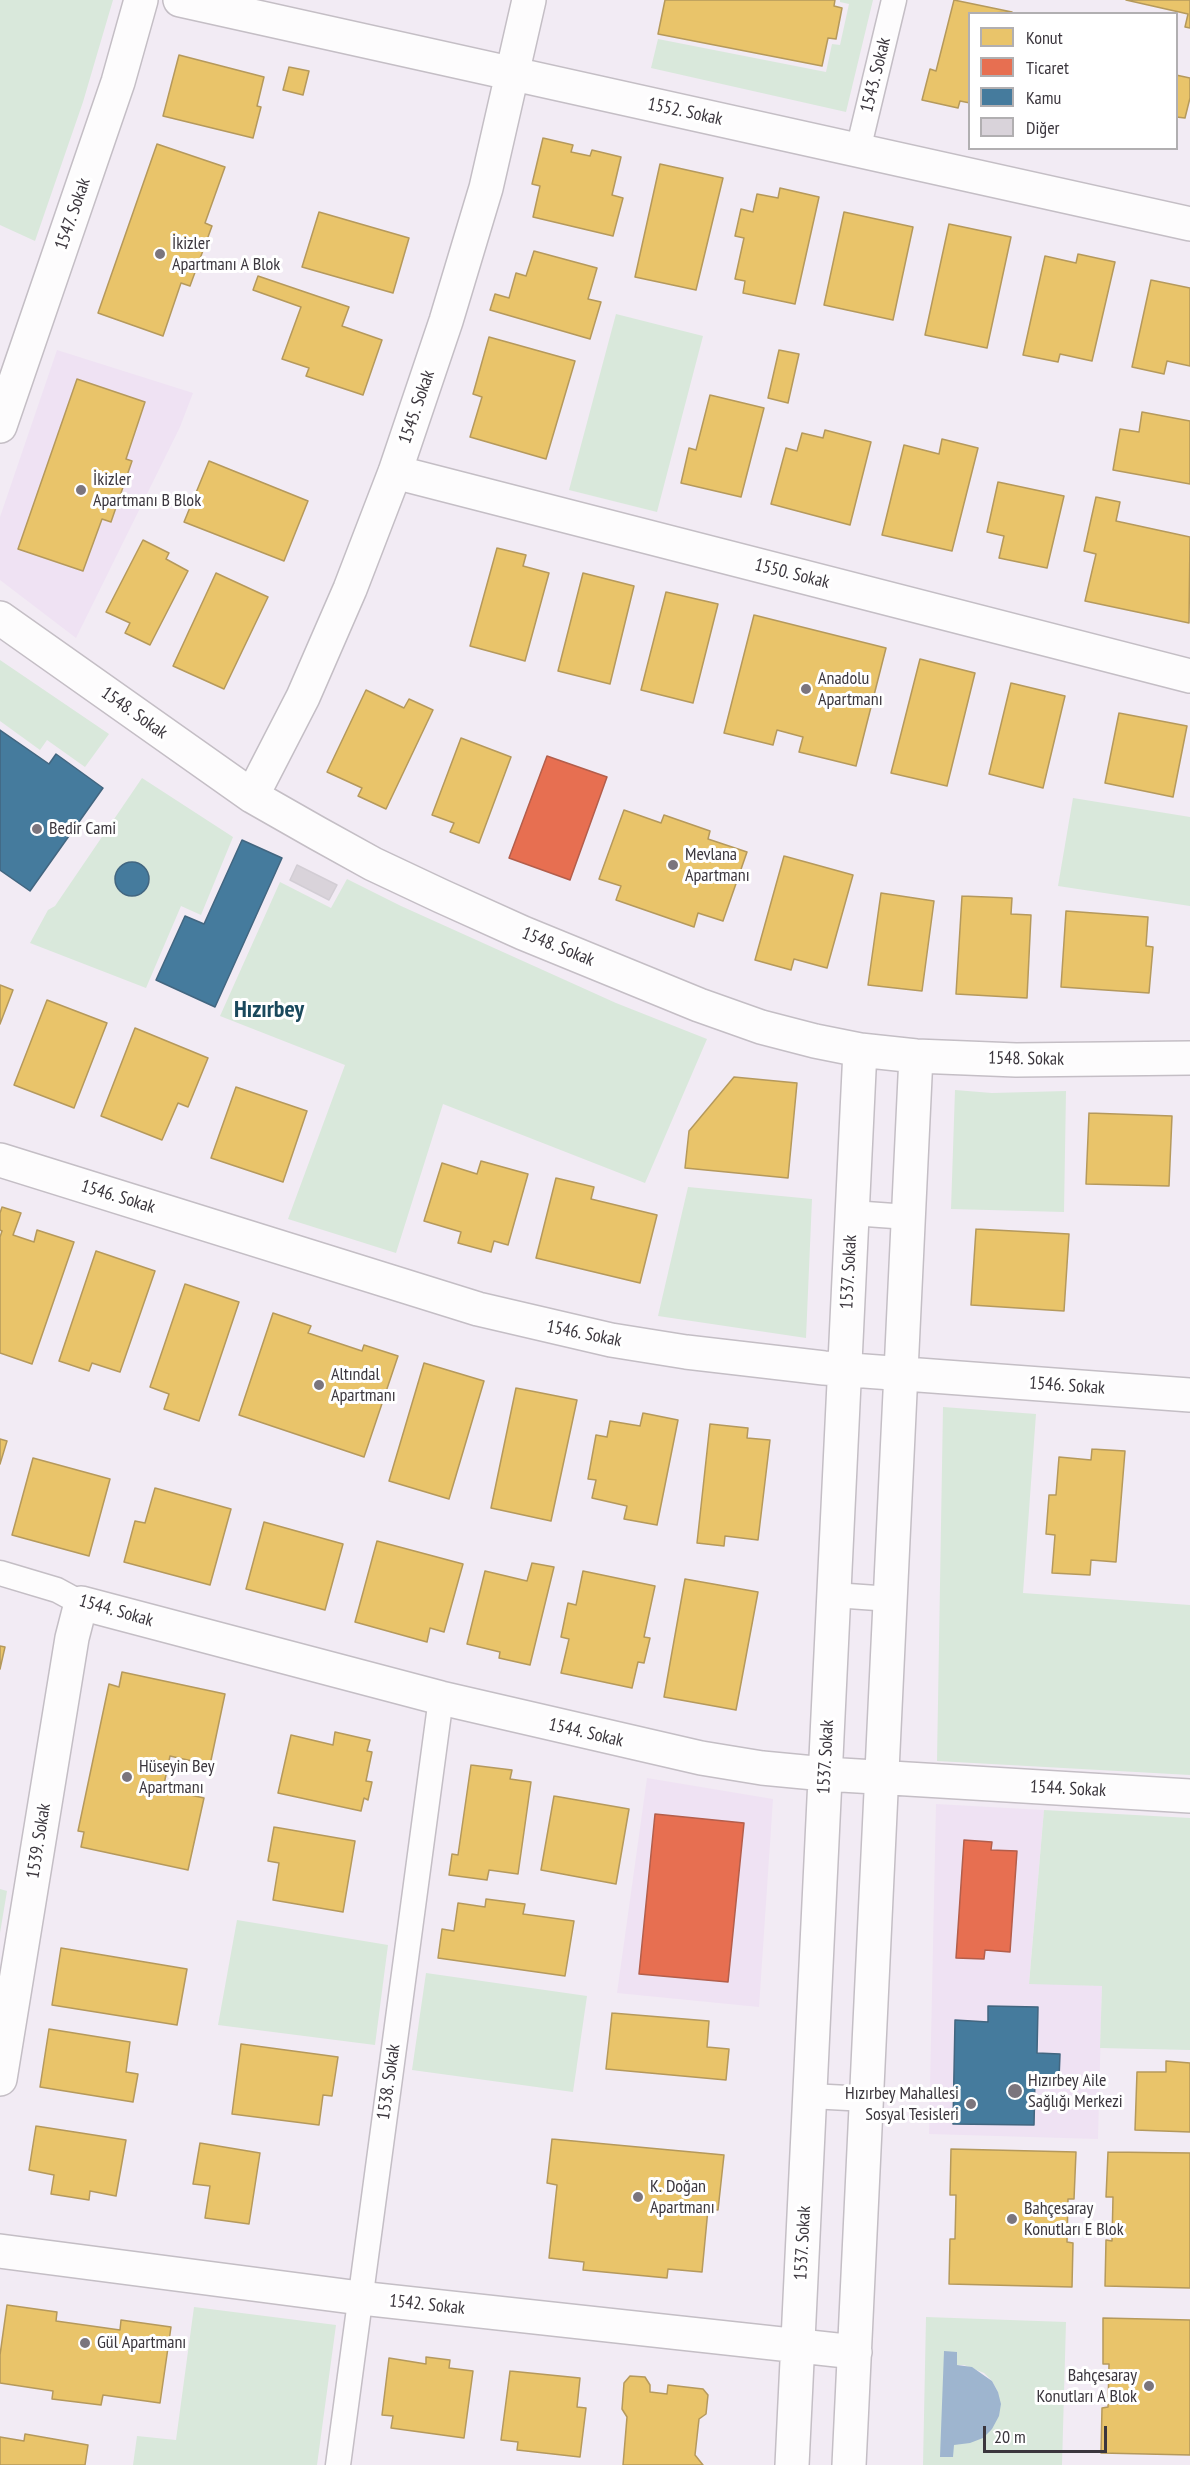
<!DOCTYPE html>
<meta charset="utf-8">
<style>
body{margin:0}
#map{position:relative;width:1190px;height:2465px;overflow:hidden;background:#f2ebf4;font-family:"PT Sans Narrow",sans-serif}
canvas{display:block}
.legend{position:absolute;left:968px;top:12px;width:210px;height:138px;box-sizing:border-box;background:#fff;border:2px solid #b1afb1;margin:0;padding:8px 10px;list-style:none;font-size:18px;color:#3b363d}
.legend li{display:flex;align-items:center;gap:12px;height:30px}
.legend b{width:30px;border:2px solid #b1afb1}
.scale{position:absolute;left:983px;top:2426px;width:124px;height:27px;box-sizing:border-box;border:3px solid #3b363d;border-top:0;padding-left:8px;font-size:18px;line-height:21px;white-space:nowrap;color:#3b363d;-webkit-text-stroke:4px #fff;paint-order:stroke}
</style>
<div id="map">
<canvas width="1190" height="2465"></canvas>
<ul class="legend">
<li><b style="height:16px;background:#e9c46a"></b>Konut</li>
<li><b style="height:16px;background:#e76f51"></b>Ticaret</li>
<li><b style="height:16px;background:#457b9d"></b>Kamu</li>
<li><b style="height:16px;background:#d9d3da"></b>Diğer</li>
</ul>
<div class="scale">20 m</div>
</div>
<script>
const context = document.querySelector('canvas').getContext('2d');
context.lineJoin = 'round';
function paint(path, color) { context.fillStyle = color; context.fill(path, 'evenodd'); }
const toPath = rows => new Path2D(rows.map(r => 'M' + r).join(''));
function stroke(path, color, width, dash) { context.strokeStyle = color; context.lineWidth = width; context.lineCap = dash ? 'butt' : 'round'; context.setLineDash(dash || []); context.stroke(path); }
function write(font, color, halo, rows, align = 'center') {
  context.font = font + ' "PT Sans Narrow",sans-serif'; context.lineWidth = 6; context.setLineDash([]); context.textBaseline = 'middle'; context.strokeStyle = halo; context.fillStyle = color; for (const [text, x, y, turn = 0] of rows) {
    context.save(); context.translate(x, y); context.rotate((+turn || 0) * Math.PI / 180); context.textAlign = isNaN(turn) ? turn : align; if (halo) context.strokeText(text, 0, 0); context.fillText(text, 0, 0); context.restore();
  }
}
paint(toPath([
 [57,350,193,393,180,427,76,638,0,580,0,517],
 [647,1778,773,1799,759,2007,617,1993],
 [936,1804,1044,1810,1029,1983,1102,1986,1098,2139,929,2134]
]), '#efe2f3');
paint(toPath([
 [0,0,113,0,83,102,35,241,0,225],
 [840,0,873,0,846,112,651,68,658,39,826,72,832,44,840,45,849,4,840,2],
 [616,314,703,336,657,512,569,490],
 [0,660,109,734,85,767,47,740,40,750,0,721],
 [142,778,233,837,201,915,181,906,146,988,30,943,48,910,55,906],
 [1073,798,1190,817,1190,906,1058,886],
 [347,879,401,906,616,1003,707,1039,645,1183,443,1104,396,1253,288,1219,345,1065,220,1016,280,882,331,908],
 [955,1090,992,1093,1066,1091,1064,1212,951,1209],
 [688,1187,812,1199,806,1338,658,1316],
 [943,1407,1036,1414,1023,1593,1190,1605,1190,1775,937,1761],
 [1044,1810,1190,1818,1190,2050,1100,2048,1102,1986,1029,1984],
 [0,1889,7,1891,0,1933],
 [237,1920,388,1945,375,2045,218,2025],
 [426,1973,587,1996,573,2092,412,2070],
 [194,2307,336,2325,317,2465,133,2465,137,2436,176,2440],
 [926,2317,1066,2322,1062,2465,923,2465],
 [957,2365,964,2365,984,2373,992,2381,998,2392,953,2445]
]), '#d9e8db');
paint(toPath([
 [944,2351,957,2352,957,2365,972,2367,992,2381,998,2392,1001,2404,999,2416,992,2429,983,2438,970,2443,954,2445,953,2457,940,2457]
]), '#9eb5cf');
const homes = toPath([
 [665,0,835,0,834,6,842,8,836,39,828,38,822,66,658,34,665,0],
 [954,0,1012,12,970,14,970,103,960,101,958,108,922,100,930,69,936,71,954,0],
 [1126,0,1190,0,1190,28,1185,27,1188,14,1126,0],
 [179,55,264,77,257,106,261,107,253,138,163,116,179,55],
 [289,67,309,71,303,95,283,90,289,67],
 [1176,75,1190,78,1190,98,1185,118,1176,117,1176,75],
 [543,138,573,145,571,152,590,156,592,150,621,157,612,195,623,198,613,236,533,217,540,186,532,184,543,138],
 [157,144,225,167,205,223,212,226,190,286,181,283,163,336,98,313,157,144],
 [660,164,723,178,696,290,635,277,660,164],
 [780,188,819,197,795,304,743,293,745,281,735,279,744,238,735,236,741,209,753,212,757,194,778,198,780,188],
 [319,212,409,238,393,293,302,267,319,212],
 [844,212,913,227,893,320,824,305,844,212],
 [949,224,1011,237,987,348,925,335,949,224],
 [534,251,597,268,588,299,601,302,590,339,490,310,495,294,509,298,516,273,526,276,534,251],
 [1078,254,1115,262,1092,361,1060,354,1058,362,1023,355,1045,256,1076,263,1078,254],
 [258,276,349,307,342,326,382,340,363,395,306,376,309,368,282,359,301,307,253,290,258,276],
 [1151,280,1190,288,1190,366,1167,361,1164,374,1132,367,1151,280],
 [489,337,575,361,546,459,470,437,482,397,473,394,489,337],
 [779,350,799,354,788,403,768,398,779,350],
 [77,379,145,402,126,459,132,461,111,522,102,519,83,571,18,549,77,379],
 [710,395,764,408,741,497,681,483,689,448,696,450,710,395],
 [1142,412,1190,421,1190,484,1113,470,1120,429,1139,432,1142,412],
 [825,430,871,442,850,525,771,504,786,448,797,451,802,433,823,438,825,430],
 [942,439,978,448,952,551,882,535,904,445,939,454,942,439],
 [209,461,308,501,284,561,184,522,209,461],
 [998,482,1064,496,1047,568,999,558,1004,536,987,532,998,482],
 [1096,497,1120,502,1116,521,1190,537,1189,623,1085,601,1096,554,1084,551,1096,497],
 [143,540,169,553,166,559,188,571,150,645,125,633,130,623,106,612,143,540],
 [497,548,526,555,523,566,549,573,525,661,470,646,497,548],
 [216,573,268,597,224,689,173,666,216,573],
 [583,573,634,586,610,684,558,671,583,573],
 [666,592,718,604,693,703,641,690,666,592],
 [754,615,886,648,856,766,799,752,803,737,777,730,773,745,724,733,754,615],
 [920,659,975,673,947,786,891,773,920,659],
 [1011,683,1065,696,1043,788,989,774,1011,683],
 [366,690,404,708,409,699,433,710,386,809,358,796,362,788,327,772,366,690],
 [1119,713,1187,726,1173,797,1105,783,1119,713],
 [461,738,511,757,479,843,450,832,454,823,432,815,461,738],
 [624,810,661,823,664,815,710,831,708,839,747,852,723,921,698,913,694,927,616,900,621,886,599,879,624,810],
 [784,856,853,875,827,968,794,959,791,970,755,960,784,856],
 [881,893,934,901,922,991,868,985,881,893],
 [962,896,1012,898,1011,914,1031,915,1027,998,956,994,962,896],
 [1066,911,1148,917,1146,946,1153,947,1149,993,1061,987,1066,911],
 [0,985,13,990,0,1024,0,985],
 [47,1000,107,1023,74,1108,14,1085,47,1000],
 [135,1028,208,1058,188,1107,178,1103,162,1140,101,1116,135,1028],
 [734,1077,797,1083,788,1178,685,1168,689,1131,734,1077],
 [236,1087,307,1111,283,1182,211,1158,236,1087],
 [1089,1113,1172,1116,1169,1186,1086,1184,1089,1113],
 [481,1161,528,1174,508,1245,494,1241,491,1252,458,1243,461,1232,424,1221,442,1163,477,1174,481,1161],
 [556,1178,594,1187,591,1199,657,1215,640,1283,536,1258,556,1178],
 [2,1207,21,1213,13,1235,34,1242,37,1230,74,1242,32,1364,0,1353,0,1237,2,1231,0,1230,0,1213,2,1207],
 [976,1229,1069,1234,1064,1311,971,1305,976,1229],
 [96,1251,155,1271,120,1372,92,1363,89,1371,59,1361,96,1251],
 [185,1284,239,1302,199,1421,164,1409,169,1394,150,1387,185,1284],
 [273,1313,311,1326,308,1333,362,1351,364,1345,398,1356,364,1457,239,1415,273,1313],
 [424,1363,484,1381,449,1499,389,1481,424,1363],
 [516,1388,577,1400,551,1521,491,1508,516,1388],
 [643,1413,678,1420,657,1525,624,1519,627,1506,592,1498,596,1480,588,1479,596,1435,607,1437,610,1421,640,1426,643,1413],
 [710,1424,748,1428,747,1438,770,1440,758,1540,725,1536,724,1546,697,1543,710,1424],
 [0,1439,7,1441,0,1464,0,1439],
 [1092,1449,1125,1451,1116,1562,1091,1560,1090,1575,1052,1573,1055,1535,1046,1534,1049,1495,1056,1495,1059,1457,1091,1460,1092,1449],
 [33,1458,110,1479,89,1556,12,1535,33,1458],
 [155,1488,231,1509,210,1585,124,1562,135,1521,145,1523,155,1488],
 [264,1522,343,1544,325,1610,246,1589,264,1522],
 [377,1541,463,1564,444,1632,430,1628,427,1642,355,1622,377,1541],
 [532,1563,554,1567,530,1665,499,1658,500,1652,467,1644,485,1571,527,1581,532,1563],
 [583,1571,655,1586,644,1637,650,1638,644,1663,638,1662,632,1688,561,1673,569,1639,561,1637,568,1603,576,1605,583,1571],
 [685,1579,758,1592,736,1710,664,1697,685,1579],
 [0,1646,5,1647,0,1669,0,1646],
 [122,1672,225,1694,210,1765,170,1756,163,1789,204,1798,188,1870,81,1847,84,1832,78,1831,109,1684,119,1687,122,1672],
 [335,1732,370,1740,367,1751,372,1752,366,1781,372,1782,368,1800,364,1798,361,1811,278,1793,291,1735,333,1745,335,1732],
 [471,1765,512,1770,510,1779,531,1782,518,1874,489,1870,487,1880,449,1875,452,1854,458,1855,471,1765],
 [554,1796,629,1809,616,1884,541,1870,554,1796],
 [274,1827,355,1841,343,1912,273,1900,279,1863,268,1861,274,1827],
 [486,1899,525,1904,523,1914,574,1921,565,1976,438,1958,442,1929,454,1931,458,1903,485,1907,486,1899],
 [61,1948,187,1969,177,2025,52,2005,61,1948],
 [612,2013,709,2021,707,2047,729,2049,726,2080,606,2069,612,2013],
 [49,2029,130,2042,126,2072,138,2074,133,2102,40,2087,49,2029],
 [241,2044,338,2057,332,2096,323,2095,319,2125,232,2114,241,2044],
 [1166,2061,1190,2063,1190,2132,1135,2130,1137,2072,1166,2072,1166,2061],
 [36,2126,126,2140,116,2196,90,2191,89,2200,51,2194,54,2175,29,2170,36,2126],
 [552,2139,724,2155,718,2210,708,2209,702,2272,668,2269,667,2278,583,2270,584,2262,549,2258,557,2185,547,2183,552,2139],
 [200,2143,260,2153,249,2224,205,2218,210,2186,193,2184,200,2143],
 [951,2149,1076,2152,1074,2199,1068,2199,1067,2242,1073,2243,1072,2287,949,2284,950,2239,955,2239,956,2195,950,2195,951,2149],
 [1108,2152,1190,2153,1190,2288,1105,2286,1106,2240,1112,2241,1113,2197,1106,2197,1108,2152],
 [7,2305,57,2312,56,2321,120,2330,121,2320,171,2327,160,2403,103,2395,101,2405,52,2399,53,2391,0,2383,0,2355,7,2305],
 [1103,2318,1190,2320,1190,2455,1101,2453,1102,2408,1108,2407,1109,2364,1103,2364,1103,2318],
 [426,2357,450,2360,449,2368,473,2371,464,2438,391,2428,393,2416,382,2415,389,2358,426,2364,426,2357],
 [510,2371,580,2378,577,2407,586,2408,580,2457,517,2450,518,2442,501,2440,510,2371],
 [630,2376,645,2377,650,2385,650,2392,667,2394,668,2385,703,2389,708,2395,706,2414,699,2419,695,2455,703,2465,623,2465,627,2417,622,2409,624,2383,630,2376],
 [25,2434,88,2445,85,2465,0,2465,0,2437,24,2441,25,2434]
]);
paint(homes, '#e9c46a');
stroke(homes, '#b5995c', 1.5);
const shops = toPath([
 [547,756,607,777,570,880,509,858,547,756],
 [655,1814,744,1823,728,1982,639,1974,655,1814],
 [964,1840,992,1842,991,1850,1017,1851,1010,1952,985,1950,984,1959,956,1958,964,1840]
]);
paint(shops, '#e76f51');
stroke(shops, '#b35e4b', 1.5);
const public = toPath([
 [0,730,49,764,56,754,103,788,30,891,0,870,0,730],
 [242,840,282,858,215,1007,156,980,185,916,204,924,242,840],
 '115 879a17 17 0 1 1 34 0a17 17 0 1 1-34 0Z',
 [988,2006,1038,2007,1037,2053,1060,2054,1059,2079,1035,2079,1034,2125,953,2124,955,2020,988,2022,988,2006]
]);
paint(public, '#457b9d');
stroke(public, '#426680', 1.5);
const building = toPath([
 [297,865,337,885,329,900,290,880,297,865]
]);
paint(building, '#d9d3da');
stroke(building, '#d2cdd4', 1.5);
const lane = toPath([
 [858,150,894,0],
 [852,1213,908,1217],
 [0,1573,57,1590,81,1603],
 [834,1595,891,1599],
 [810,2096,867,2099],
 [338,2465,441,1698]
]);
const street = toPath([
 [180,0,1190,224],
 [0,426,118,82,141,0],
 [395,472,1190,676],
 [0,618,252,796,317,833,373,864,441,896,523,933,699,1005,761,1027,815,1041,860,1050,916,1056,1016,1060,1190,1058],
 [252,796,303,697,350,589,395,472,446,321,486,188,529,0],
 [0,1160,478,1309,611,1340,686,1352,824,1368,1190,1395],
 [0,2079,72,1638,81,1603,441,1698,701,1758,762,1768,825,1774,1190,1796],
 [0,2251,360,2298,855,2352],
 [792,2465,860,1050],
 [849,2465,916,1056]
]);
stroke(lane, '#c4bec5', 27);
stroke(street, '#c4bec5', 36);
stroke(lane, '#fdfcfd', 24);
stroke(street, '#fdfcfd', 33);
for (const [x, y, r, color] of [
 [160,254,6,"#7b757d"],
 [81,490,6,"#7b757d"],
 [806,689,6,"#7b757d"],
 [37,829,6,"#7b757d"],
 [673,865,6,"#7b757d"],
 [319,1385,6,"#7b757d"],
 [127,1777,6,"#7b757d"],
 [1015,2091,8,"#7b757d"],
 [971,2104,6,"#7b757d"],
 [638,2197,6,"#7b757d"],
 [1012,2219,6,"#7b757d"],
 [85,2343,6,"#7b757d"],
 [1149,2386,6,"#7b757d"]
]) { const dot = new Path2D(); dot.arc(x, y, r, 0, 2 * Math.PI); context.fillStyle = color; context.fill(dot); stroke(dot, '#fff', 2); }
write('18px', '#3b363d', '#fff', [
 ["1543. Sokak",876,75,-76],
 ["1552. Sokak",685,112,12],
 ["1547. Sokak",73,214,-71],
 ["1545. Sokak",417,407,-71],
 ["1550. Sokak",792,574,14],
 ["1548. Sokak",134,713,35],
 ["1548. Sokak",558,947,22],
 ["1548. Sokak",1026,1059,1],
 ["1546. Sokak",118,1197,17],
 ["1537. Sokak",849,1272,-87],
 ["1546. Sokak",584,1334,11],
 ["1546. Sokak",1067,1386,4],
 ["1544. Sokak",116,1611,16],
 ["1544. Sokak",586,1733,13],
 ["1537. Sokak",826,1757,-87],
 ["1544. Sokak",1068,1789,3],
 ["1539. Sokak",39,1841,-81],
 ["1538. Sokak",389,2082,-82],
 ["1537. Sokak",803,2243,-87],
 ["1542. Sokak",427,2305,6]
]);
write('18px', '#3b363d', '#fff', [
 ["İkizler",172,244],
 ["Apartmanı A Blok",172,265],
 ["İkizler",93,480],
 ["Apartmanı B Blok",93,501],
 ["Anadolu",818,679],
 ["Apartmanı",818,700],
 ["Bedir Cami",49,829],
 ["Mevlana",685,855],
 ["Apartmanı",685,876],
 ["Altındal",331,1375],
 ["Apartmanı",331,1396],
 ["Hüseyin Bey",139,1767],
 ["Apartmanı",139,1788],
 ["Hızırbey Aile",1028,2081],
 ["Sağlığı Merkezi",1028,2102],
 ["Hızırbey Mahallesi",959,2094,"right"],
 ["Sosyal Tesisleri",959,2115,"right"],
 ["K. Doğan",650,2187],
 ["Apartmanı",650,2208],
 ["Bahçesaray",1024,2209],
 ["Konutları E Blok",1024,2230],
 ["Gül Apartmanı",97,2343],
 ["Bahçesaray",1137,2376,"right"],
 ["Konutları A Blok",1137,2397,"right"]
], 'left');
write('bold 24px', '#1a495d', '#fff', [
 ["Hızırbey",269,1010]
]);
</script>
